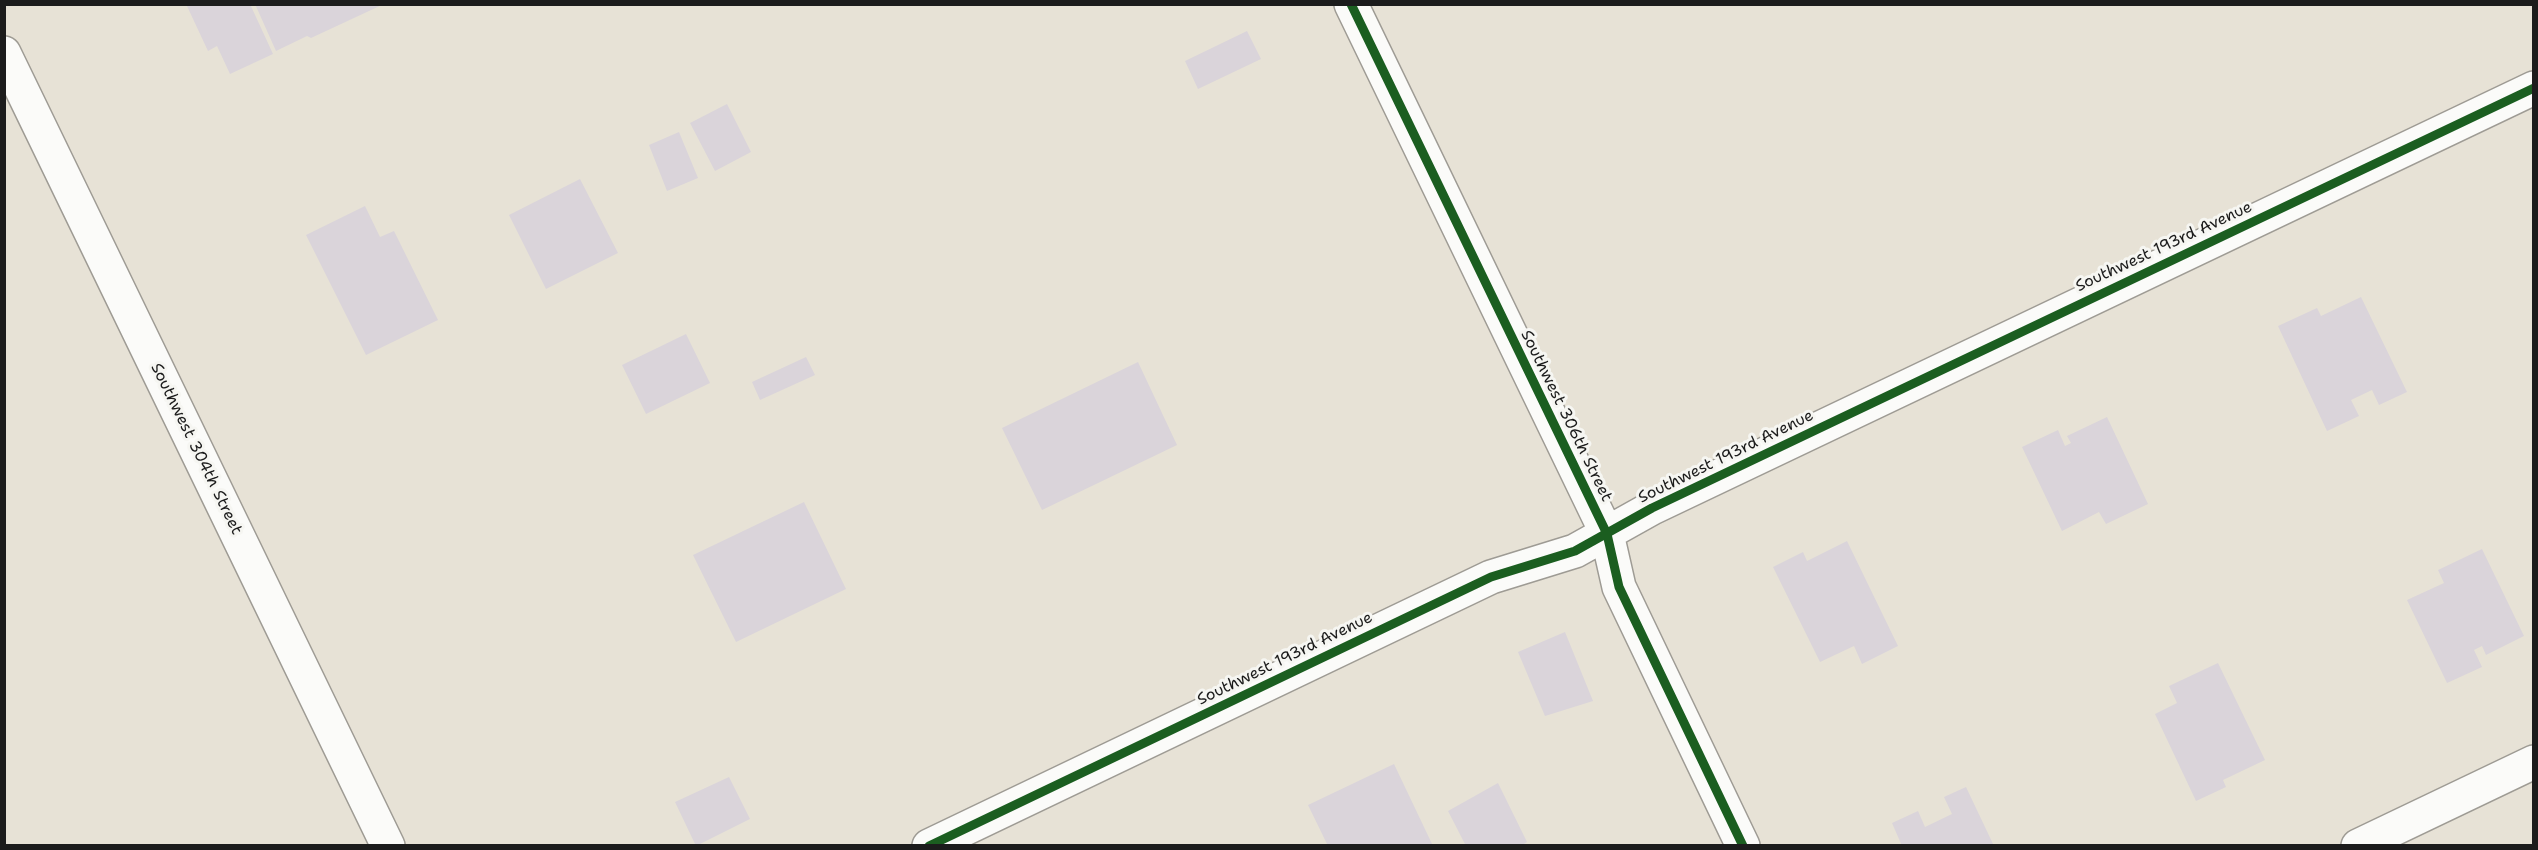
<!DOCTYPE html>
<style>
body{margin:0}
#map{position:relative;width:2538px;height:850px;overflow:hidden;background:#e7e2d6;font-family:"Shantell Sans",sans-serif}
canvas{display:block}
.frame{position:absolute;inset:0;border:6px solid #1c1c1c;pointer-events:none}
</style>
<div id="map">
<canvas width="2538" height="850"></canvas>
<div class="frame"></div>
</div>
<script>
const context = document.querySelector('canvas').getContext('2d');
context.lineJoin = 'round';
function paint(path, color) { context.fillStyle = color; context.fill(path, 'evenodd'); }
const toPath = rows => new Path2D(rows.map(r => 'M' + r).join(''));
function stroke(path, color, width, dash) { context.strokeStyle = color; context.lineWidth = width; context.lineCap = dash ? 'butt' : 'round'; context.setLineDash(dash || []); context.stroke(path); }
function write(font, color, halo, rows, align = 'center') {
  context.font = font + ' "Shantell Sans",sans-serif'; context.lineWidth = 6; context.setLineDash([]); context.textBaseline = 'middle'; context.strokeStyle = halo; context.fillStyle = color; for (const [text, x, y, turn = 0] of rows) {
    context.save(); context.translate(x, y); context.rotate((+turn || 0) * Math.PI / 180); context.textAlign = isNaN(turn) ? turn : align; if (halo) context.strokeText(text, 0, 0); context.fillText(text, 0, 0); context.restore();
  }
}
paint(toPath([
 [190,4,250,4,273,54,230,74,217,46,208,51,187,6],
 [255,4,384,4,311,38,307,36,276,51],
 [1247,31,1261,59,1198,89,1185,61],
 [727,104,751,152,715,171,690,123],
 [679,132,698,178,667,191,649,145],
 [580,179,618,253,546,289,509,215],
 [365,206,380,237,394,231,438,320,366,355,306,235],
 [2361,297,2407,392,2379,405,2372,390,2351,400,2359,416,2327,431,2278,326,2317,308,2321,316],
 [686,334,710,383,646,414,622,365],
 [806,357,815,375,760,400,752,382],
 [1138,362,1177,445,1042,510,1002,428],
 [2107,417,2148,504,2106,524,2099,512,2062,531,2022,447,2058,430,2065,446,2071,443,2067,436],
 [804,502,846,589,736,642,693,555],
 [1847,541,1898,646,1862,664,1854,646,1820,662,1773,567,1803,552,1807,561],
 [2482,549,2524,636,2486,655,2482,646,2474,650,2482,667,2447,683,2407,600,2444,583,2438,570],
 [1565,632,1593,701,1545,716,1518,652],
 [2218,663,2265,760,2223,780,2226,787,2196,801,2155,714,2177,703,2169,686],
 [1394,764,1433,846,1328,846,1308,805],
 [729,777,750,819,696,846,675,802],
 [1498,783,1527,842,1521,846,1466,846,1448,811],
 [1966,787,1994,846,1902,846,1892,823,1918,811,1925,827,1952,814,1944,797]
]), '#dad4da');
const minor = toPath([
 [1351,4,1607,534,1619,587,1743,846],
 [929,846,1491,577,1575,551,1652,508,2534,88],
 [2358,846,2534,762]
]);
const tertiary = toPath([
 [4,53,388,846]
]);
stroke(minor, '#9e9b94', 36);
stroke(tertiary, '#9e9b94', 36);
stroke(minor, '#fbfbf9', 33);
stroke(tertiary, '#fbfbf9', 33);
stroke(toPath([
 [1351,4,1607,534,1619,587,1743,846],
 [929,846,1491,577,1575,551,1652,508,2534,88]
]), '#1b5e20', 9);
write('16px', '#1c1c1c', '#f6f6f2', [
 ["Southwest 193rd Avenue",2164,247,-25],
 ["Southwest 306th Street",1566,416,64],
 ["Southwest 304th Street",196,449,64],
 ["Southwest 193rd Avenue",1726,457,-26],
 ["Southwest 193rd Avenue",1285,659,-26]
]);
</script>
